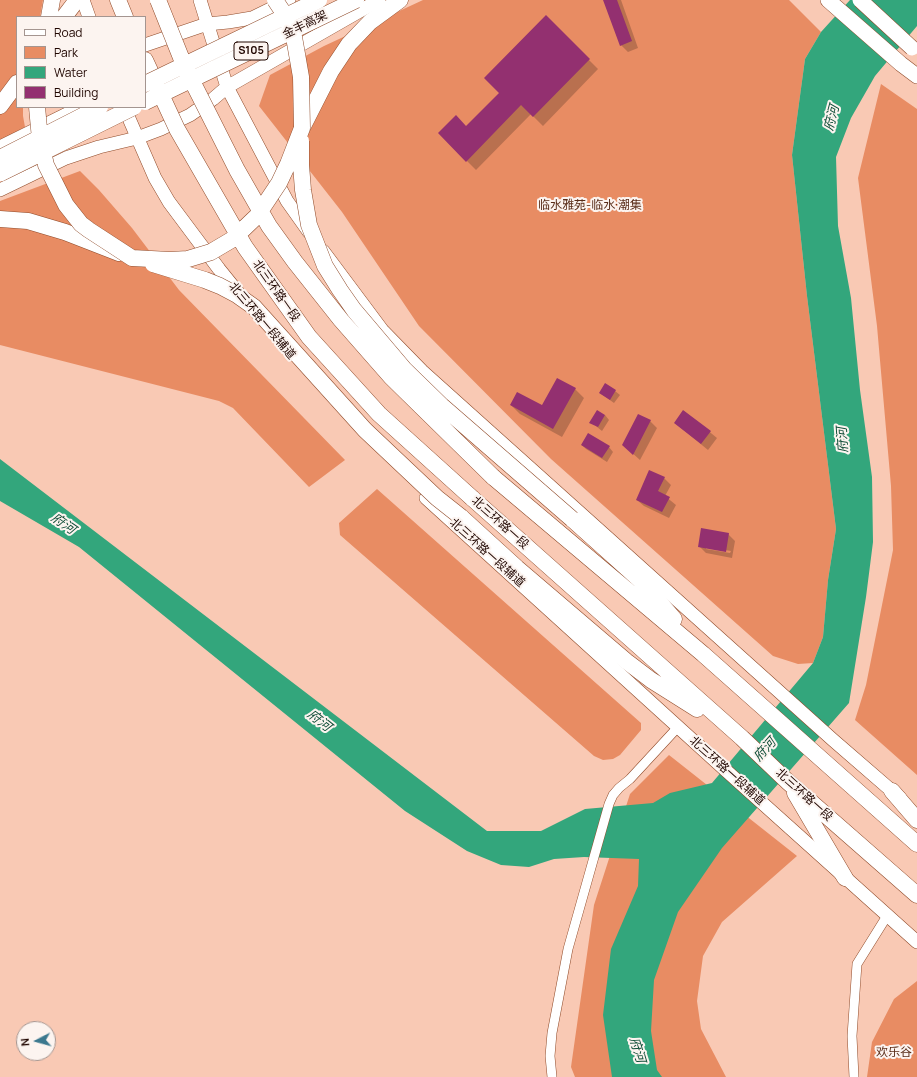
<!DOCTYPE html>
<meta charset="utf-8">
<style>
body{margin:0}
#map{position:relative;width:917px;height:1077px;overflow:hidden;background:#f9c9b4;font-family:Manrope,sans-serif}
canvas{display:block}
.legend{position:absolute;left:16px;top:16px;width:130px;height:92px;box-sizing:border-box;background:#fcf4f0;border:1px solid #a49590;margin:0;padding:5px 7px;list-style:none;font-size:12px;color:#200600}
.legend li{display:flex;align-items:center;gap:8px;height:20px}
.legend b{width:20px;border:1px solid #a49590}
.north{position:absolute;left:16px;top:1021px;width:40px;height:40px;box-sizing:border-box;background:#fcf4f0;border:1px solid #a49590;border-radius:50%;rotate:264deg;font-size:11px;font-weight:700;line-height:16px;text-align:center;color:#200600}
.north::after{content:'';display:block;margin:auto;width:14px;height:18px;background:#3b788e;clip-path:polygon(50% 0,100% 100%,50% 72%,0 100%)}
</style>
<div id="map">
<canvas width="917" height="1077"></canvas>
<ul class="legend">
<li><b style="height:5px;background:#fff"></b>Road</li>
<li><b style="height:11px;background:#e88c63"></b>Park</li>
<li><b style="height:11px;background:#33a67c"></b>Water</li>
<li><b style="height:11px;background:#933070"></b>Building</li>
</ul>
<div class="north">N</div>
</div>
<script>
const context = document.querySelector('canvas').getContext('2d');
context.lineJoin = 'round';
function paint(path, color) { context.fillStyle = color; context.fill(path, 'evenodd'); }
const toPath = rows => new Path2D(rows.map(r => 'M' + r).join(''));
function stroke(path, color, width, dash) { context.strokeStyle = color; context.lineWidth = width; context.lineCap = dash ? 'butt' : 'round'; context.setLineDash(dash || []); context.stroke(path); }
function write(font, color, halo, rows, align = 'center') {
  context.font = font + ' Manrope,"Noto Sans SC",sans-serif'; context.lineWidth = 4; context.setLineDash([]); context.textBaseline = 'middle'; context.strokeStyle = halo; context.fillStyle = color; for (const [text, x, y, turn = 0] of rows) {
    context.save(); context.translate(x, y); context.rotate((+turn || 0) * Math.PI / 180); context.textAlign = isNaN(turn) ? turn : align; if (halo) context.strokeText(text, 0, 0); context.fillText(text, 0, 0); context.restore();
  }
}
paint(toPath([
 [0,0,43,0,40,17,17,17,17,107,23,107,23,116,25,127,0,140],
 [423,0,789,0,821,32,805,59,792,155,807,296,836,529,828,580,823,637,813,663,798,664,773,656,551,459,419,326,342,212,259,106,270,75,324,46],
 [881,84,917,109,917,775,855,720,866,685,893,550,891,486,877,326,858,178],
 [80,171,99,190,132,228,179,290,345,460,309,487,233,408,219,401,0,345,0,201],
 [377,489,641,723,641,730,620,755,613,759,603,760,594,756,340,535,339,523],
 [669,755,797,856,722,922,703,956,697,1001,701,1029,726,1077,575,1077,571,1067,594,905,630,794],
 [917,981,917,1077,867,1077,872,1042,894,999]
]), '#e88c63');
paint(toPath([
 [850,0,917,0,917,26,875,76,851,118,836,157,838,226,851,298,860,390,872,477,873,542,866,597,849,703,722,848,678,912,654,980,651,1031,657,1070,662,1077,612,1077,603,1015,611,949,638,886,639,859,584,857,554,859,529,867,501,865,467,851,405,811,384,794,79,547,0,501,0,459,487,831,541,831,585,809,653,803,670,793,712,783,813,663,823,637,828,580,836,529,807,296,792,155,805,59,821,32]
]), '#33a67c');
paint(toPath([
 [604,0,621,0,638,48,628,52,621,45],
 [546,17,598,69,543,126,531,114,476,170,439,133,467,127,500,93],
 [575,389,584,398,562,437,520,414,511,405,543,407],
 [615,391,620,395,614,403,600,393],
 [684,411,717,438,708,450,675,423],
 [605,415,609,420,602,431,591,422],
 [650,421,657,428,640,460,630,451],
 [582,445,609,447,613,452,607,462,586,449],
 [664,478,671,485,665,496,676,505,669,518,644,506,637,500],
 [728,534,735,541,732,558,706,553,699,546],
 [706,547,731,551,730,553,706,549]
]), '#0003');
paint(toPath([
 [603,0,617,0,632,41,620,46],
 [546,15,590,59,533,117,521,105,466,162,438,133,456,115,466,126,499,93,484,78],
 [557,378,576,388,553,429,510,405,517,392,542,405],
 [605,383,616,390,610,400,599,393],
 [597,410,605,415,598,427,589,423],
 [683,410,711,431,701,444,674,423],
 [638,414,651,420,633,455,622,445],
 [588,433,610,446,602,458,581,445],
 [649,470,665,477,658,491,670,497,662,512,636,500],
 [701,528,729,533,726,552,698,547]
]), '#933070');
const minor = toPath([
 [552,1077,550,1056,552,1033,568,949,609,804,613,795,619,788,630,779,678,727],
 [854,1077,852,1036,857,964,887,916]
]);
const secondary = toPath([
 [83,0,89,17],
 [200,0,227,87,287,201,309,232],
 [145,45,207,24,228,22,252,18,289,0],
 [124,107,155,178,169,202,219,269,240,295],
 [0,147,81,107],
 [0,190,66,158,99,147,137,138,161,129,190,115,213,99,227,87,379,0],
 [323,251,382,330,422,371,833,740,900,798],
 [426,498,721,766,917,942]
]);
const primary = toPath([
 [828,0,901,64,917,76]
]);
const trunk = toPath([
 [118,0,125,17],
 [49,17,52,0],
 [64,17,77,0],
 [145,60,158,88],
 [0,106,17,83],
 [302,128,331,71,349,44,370,22,400,0],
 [0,219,28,221,65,232,119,253],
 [493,477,703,654,917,844],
 [472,498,742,738,788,782,917,895],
 [461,517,517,568,626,661,651,680,697,709],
 [572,519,640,580,674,619],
 [892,791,917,820],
 [795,793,845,878]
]);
stroke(minor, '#904b2a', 10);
stroke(secondary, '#904b2a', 14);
stroke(primary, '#904b2a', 16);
stroke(trunk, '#904b2a', 17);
stroke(minor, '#fff', 9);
stroke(secondary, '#fff', 13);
stroke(primary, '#fff', 15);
stroke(trunk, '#fff', 16);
const primaryBridge = toPath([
 [860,0,912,48]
]);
const trunkBridge = toPath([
 [158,0,184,65,237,170,269,226,295,262,341,320,391,377,493,477],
 [145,84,319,0],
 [158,88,177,129,245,247,309,337,379,414,472,498],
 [145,102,356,0],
 [37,107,40,139,46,165,66,205,81,224,89,230,132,258,170,260,188,259,211,252,233,239,257,216,279,183,288,164,302,128,301,77,294,37,287,18,275,0],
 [301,141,301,165,303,190,309,225,325,266,340,290,354,310,404,369,442,406,572,519],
 [0,158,100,107],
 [1,173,134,107],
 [153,264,205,280,220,286,237,295,254,307,365,430,437,498,461,517]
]);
stroke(primaryBridge, '#904b2a', 16, []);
stroke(trunkBridge, '#904b2a', 17, []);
stroke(primaryBridge, '#fff', 15);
stroke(trunkBridge, '#fff', 16);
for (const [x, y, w] of [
 [251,51,34]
]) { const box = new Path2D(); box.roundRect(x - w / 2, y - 9, w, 18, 3); context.fillStyle = '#fcf4f0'; context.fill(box); stroke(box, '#200600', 1); }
write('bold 11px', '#200600', null, [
 ["S105",251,51]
]);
write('12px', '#200600', '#fcf4f0', [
 ["金丰高架",305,25,-26],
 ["北三环路一段",276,291,55],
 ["北三环路一段辅道",262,321,50],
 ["北三环路一段",500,523,42],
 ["北三环路一段辅道",487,553,42],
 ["北三环路一段辅道",727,771,42],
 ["北三环路一段",804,795,42]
]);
write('12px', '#592c18', '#fcf4f0', [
 ["临水雅苑-临水·潮集",590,206],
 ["欢乐谷",894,1053]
]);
write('italic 13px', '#0f4d37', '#fcf4f0', [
 ["府河",832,118,-75],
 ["府河",843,440,-94],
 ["府河",63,524,35],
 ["府河",319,721,38],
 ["府河",765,750,-48],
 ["府河",637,1050,73]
]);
</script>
